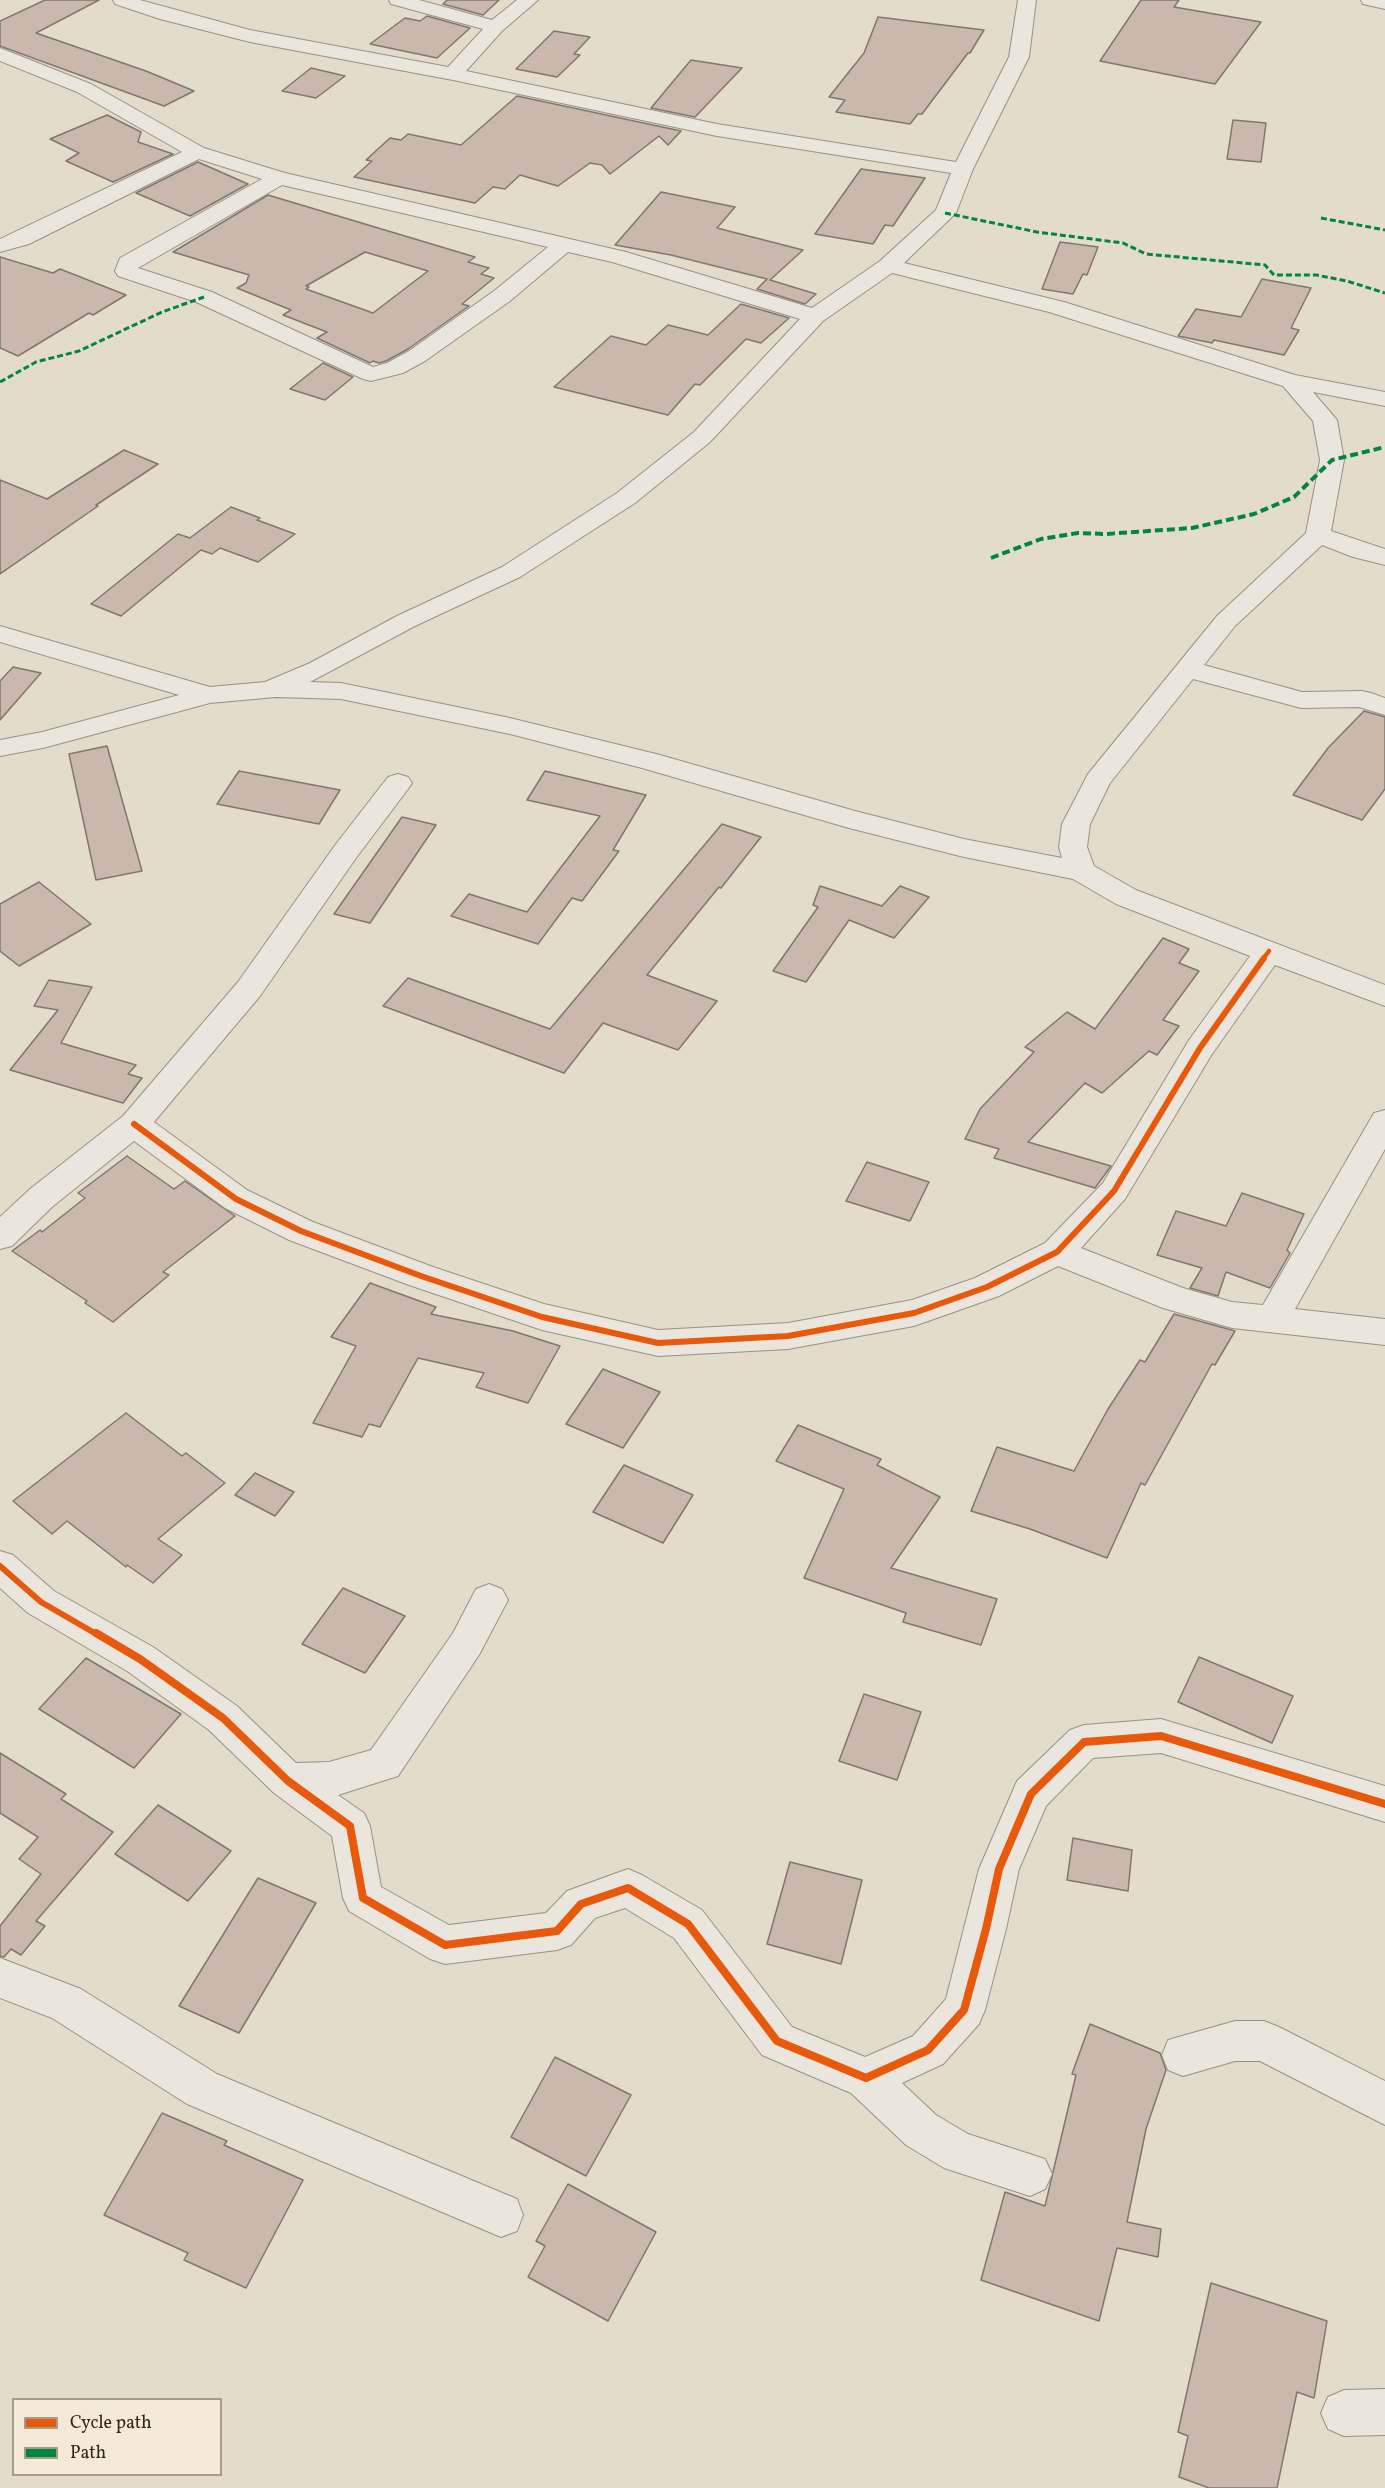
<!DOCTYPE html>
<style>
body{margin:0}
#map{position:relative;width:1385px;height:2488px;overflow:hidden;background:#e4dcca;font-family:Vollkorn,serif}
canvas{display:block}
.legend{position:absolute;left:12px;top:2398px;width:210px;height:78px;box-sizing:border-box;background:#f5ead6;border:2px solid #a89b8a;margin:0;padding:8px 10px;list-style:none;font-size:18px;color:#342419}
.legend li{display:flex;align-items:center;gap:12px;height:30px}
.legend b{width:30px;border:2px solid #a89b8a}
</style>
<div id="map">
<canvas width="1385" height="2488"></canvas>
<ul class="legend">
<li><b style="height:8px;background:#e8590c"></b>Cycle path</li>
<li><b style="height:8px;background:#00873e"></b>Path</li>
</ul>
</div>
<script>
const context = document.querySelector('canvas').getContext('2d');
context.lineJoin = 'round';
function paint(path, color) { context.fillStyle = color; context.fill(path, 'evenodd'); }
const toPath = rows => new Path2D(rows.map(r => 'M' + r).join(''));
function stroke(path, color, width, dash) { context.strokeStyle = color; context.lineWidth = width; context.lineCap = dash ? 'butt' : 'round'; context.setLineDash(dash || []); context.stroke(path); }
const building = toPath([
 [45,0,99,0,36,33,146,71,194,91,164,106,0,46,0,21,45,0],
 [447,0,499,0,483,15,443,4,447,0],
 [1141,0,1179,0,1174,7,1261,22,1215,84,1100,61,1141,0],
 [427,16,470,28,437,58,370,44,405,18,420,21,427,16],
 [878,17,984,30,970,53,968,53,922,114,918,114,910,124,836,112,845,100,829,97,864,53,878,17],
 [554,31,590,37,574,54,580,55,557,77,516,69,554,31],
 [691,60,742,68,695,117,651,108,691,60],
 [311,68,345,76,316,98,282,91,311,68],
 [517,96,681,131,668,145,659,136,610,174,602,165,590,163,558,186,520,175,505,189,493,187,475,203,354,177,372,161,366,160,390,138,401,140,408,134,461,145,517,96],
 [107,115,141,132,138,142,173,154,113,182,66,161,79,153,50,139,107,115],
 [1233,120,1266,123,1261,162,1227,159,1233,120],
 [198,162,248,184,190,216,136,193,198,162],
 [861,169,925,178,893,226,885,225,873,244,815,234,861,169],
 [661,192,735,207,717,228,803,250,770,280,816,294,805,304,757,289,767,279,671,255,615,245,661,192],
 [268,195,475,257,468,262,489,268,481,274,494,278,462,304,469,306,408,349,386,361,379,363,373,361,370,363,317,338,327,332,283,315,291,310,237,288,246,283,249,275,173,252,268,195],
 [365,252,428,271,373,313,306,289,309,287,306,286,365,252],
 [1060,242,1098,247,1087,275,1083,274,1073,294,1042,289,1060,242],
 [0,257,53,273,60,269,126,295,93,315,89,313,18,356,0,348,0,257],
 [1262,279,1311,288,1291,328,1299,330,1284,355,1214,340,1212,343,1178,336,1196,309,1241,317,1262,279],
 [741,304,789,318,761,343,746,339,700,385,695,384,668,415,554,387,611,336,646,345,668,325,708,335,741,304],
 [323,363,353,377,325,400,290,389,323,363],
 [124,450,158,464,96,505,98,506,0,574,0,480,47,499,124,450],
 [231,507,260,518,257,520,295,534,258,562,220,548,212,554,201,550,121,616,91,604,178,534,190,538,231,507],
 [13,667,41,673,0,720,0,681,13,667],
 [1364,711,1385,717,1385,789,1362,820,1293,795,1328,748,1364,711],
 [107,746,142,871,96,880,69,754,107,746],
 [239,771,340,790,319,824,217,804,239,771],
 [545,771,646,795,613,850,619,851,582,901,572,898,538,944,451,916,469,894,527,912,600,816,527,800,545,771],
 [402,817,436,825,370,923,334,914,402,817],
 [722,824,761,837,721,888,719,887,647,975,717,1001,678,1050,603,1023,564,1073,383,1006,408,978,550,1029,722,824],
 [39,882,91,924,19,966,0,951,0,904,39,882],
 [820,886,882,906,900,886,929,897,894,938,849,920,806,982,773,971,818,907,813,905,820,886],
 [1163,938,1189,949,1179,963,1199,971,1163,1020,1179,1026,1157,1055,1149,1051,1102,1093,1085,1083,1028,1142,1111,1166,1095,1188,994,1158,999,1149,965,1139,980,1109,1034,1052,1025,1047,1067,1012,1095,1029,1163,938],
 [49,980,92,987,61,1043,136,1065,128,1074,142,1078,123,1103,10,1070,58,1010,34,1006,49,980],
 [127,1156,174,1189,185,1181,235,1216,163,1272,169,1275,113,1322,85,1303,87,1301,12,1251,40,1230,42,1232,85,1198,78,1193,127,1156],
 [867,1162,929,1182,910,1221,846,1201,867,1162],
 [1242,1193,1304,1214,1287,1250,1290,1253,1270,1288,1226,1272,1218,1296,1190,1288,1202,1268,1157,1255,1176,1211,1226,1226,1242,1193],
 [370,1283,436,1307,431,1314,513,1331,560,1346,528,1403,476,1387,484,1373,418,1358,380,1427,369,1424,362,1437,313,1423,356,1346,331,1337,370,1283],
 [1174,1314,1235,1331,1215,1365,1212,1364,1145,1485,1141,1483,1107,1558,1030,1529,971,1511,997,1447,1074,1471,1108,1409,1140,1360,1145,1362,1174,1314],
 [603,1369,660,1392,623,1448,566,1424,603,1369],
 [126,1413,182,1456,186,1453,225,1483,158,1539,182,1555,153,1583,127,1565,126,1567,67,1521,52,1534,13,1501,126,1413],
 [798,1425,881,1459,877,1465,940,1497,891,1568,997,1599,981,1645,903,1622,906,1613,804,1578,844,1489,776,1461,798,1425],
 [624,1465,693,1495,663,1543,593,1512,624,1465],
 [255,1473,294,1492,275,1516,235,1495,255,1473],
 [343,1588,405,1616,365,1673,302,1644,343,1588],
 [1199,1657,1293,1696,1272,1743,1178,1702,1199,1657],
 [86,1658,181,1714,134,1768,39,1709,86,1658],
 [864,1694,921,1712,897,1780,839,1761,864,1694],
 [0,1753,66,1794,61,1799,113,1832,36,1921,45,1926,21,1955,11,1949,4,1957,0,1956,0,1926,41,1874,19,1859,38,1837,0,1813,0,1753],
 [158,1805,231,1851,188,1901,115,1854,158,1805],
 [1073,1838,1132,1850,1128,1891,1067,1880,1073,1838],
 [790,1862,862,1880,841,1964,767,1944,790,1862],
 [258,1878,316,1903,239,2033,179,2006,258,1878],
 [1090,2024,1160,2053,1166,2070,1146,2129,1127,2222,1161,2229,1158,2257,1117,2248,1099,2321,981,2280,1005,2192,1045,2206,1076,2075,1072,2074,1090,2024],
 [555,2057,631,2095,586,2176,511,2137,555,2057],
 [162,2113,227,2141,224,2145,303,2180,246,2288,184,2260,188,2253,104,2215,162,2113],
 [568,2184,656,2232,608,2321,528,2277,545,2246,536,2241,568,2184],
 [1211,2283,1327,2321,1314,2398,1297,2392,1277,2488,1209,2488,1179,2477,1188,2436,1178,2432,1211,2283]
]);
paint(building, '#cbb8ad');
stroke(building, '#7e786e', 1.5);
const minor = toPath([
 [113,0,140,0,250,30,448,67,483,29,391,4,389,0,419,0,492,20,517,0,538,0,502,31,466,71,717,124,956,162,1009,57,1018,0,1036,0,1029,57,973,169,956,213,904,263,1064,302,1295,375,1385,392,1385,406,1313,392,1337,420,1344,460,1331,531,1385,549,1385,565,1353,557,1322,545,1235,626,1204,665,1302,692,1362,691,1371,693,1385,698,1385,715,1359,707,1301,708,1193,679,1110,783,1090,824,1087,847,1094,866,1136,890,1385,985,1385,1006,1275,965,1212,1054,1125,1199,1081,1248,1183,1288,1232,1302,1263,1305,1374,1113,1385,1110,1385,1149,1295,1309,1385,1319,1385,1345,1232,1328,1163,1308,1058,1266,999,1296,914,1326,788,1349,658,1356,542,1330,409,1285,289,1240,225,1208,134,1141,52,1207,12,1246,0,1249,0,1217,30,1189,123,1116,238,982,336,844,388,777,398,774,408,777,412,783,408,789,356,858,260,996,154,1122,247,1190,313,1222,433,1267,544,1304,658,1330,788,1323,912,1300,975,1278,1045,1243,1103,1183,1189,1040,1250,956,1116,904,1073,879,964,857,849,828,642,768,510,734,341,699,276,697,210,703,43,748,0,756,0,740,42,732,179,695,0,642,0,626,210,687,265,682,310,663,397,616,502,567,617,493,694,432,800,319,612,262,568,252,510,301,425,361,403,373,371,381,363,379,196,302,118,276,115,271,120,258,262,179,199,159,29,244,0,252,0,239,182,152,77,92,0,61,0,48,91,84,204,148,285,173,626,252,812,308,880,261,936,210,951,173,717,136,453,80,250,42,160,19,115,4,113,0],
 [282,185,548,247,494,291,409,351,387,363,373,367,212,292,138,268,282,185],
 [892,273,1049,312,1283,386,1313,421,1320,460,1306,533,1217,616,1088,774,1062,824,1059,847,1062,858,964,839,855,811,660,755,510,718,341,683,310,682,415,626,520,577,635,503,710,442,823,321,892,273],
 [1361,0,1385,0,1385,9,1363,4,1361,0],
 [0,1551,13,1555,54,1591,153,1647,237,1706,296,1763,329,1762,371,1750,453,1633,476,1589,489,1584,502,1589,508,1600,479,1655,398,1776,338,1795,364,1813,370,1826,381,1887,449,1925,546,1913,567,1891,628,1869,642,1875,702,1910,792,2027,865,2057,913,2036,946,1999,979,1869,1017,1781,1070,1730,1084,1725,1161,1719,1385,1786,1385,1822,1161,1753,1093,1758,1046,1806,1019,1869,1006,1929,985,2010,979,2024,943,2064,902,2083,936,2115,968,2134,1045,2159,1052,2174,1045,2189,1030,2196,944,2168,906,2145,851,2093,762,2055,674,1938,625,1908,595,1918,571,1945,557,1950,445,1964,430,1959,349,1911,343,1898,332,1836,274,1793,209,1730,127,1671,28,1613,0,1588,0,1551],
 [0,1958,81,1989,217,2074,517,2199,523,2215,517,2231,501,2237,187,2104,52,2018,0,1998,0,1958],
 [1235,2021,1264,2021,1279,2027,1385,2081,1385,2125,1260,2061,1235,2061,1183,2076,1168,2070,1162,2055,1168,2040,1235,2021],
 [1385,2389,1385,2435,1344,2436,1328,2429,1321,2413,1328,2397,1344,2390,1385,2389]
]);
stroke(minor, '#989185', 2);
paint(minor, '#eae5dd');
stroke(toPath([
 [945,213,1037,232,1123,243,1146,254,1265,265,1274,275,1316,275,1347,281,1385,293],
 [1321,218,1385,230],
 [0,382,36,362,79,351,162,312,204,297]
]), '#00873e', 3, [6, 3]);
stroke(toPath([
 [991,558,1041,539,1078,533,1106,534,1192,528,1254,514,1294,497,1332,460,1385,447]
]), '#00873e', 4, [8, 4]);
stroke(toPath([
 [1263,959,1269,951]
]), '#e8590c', 4.5);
stroke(toPath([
 [134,1124,236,1199,301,1231,421,1276,542,1317,658,1343,788,1336,914,1313,987,1287,1057,1252,1114,1191,1200,1048,1264,958],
 [0,1566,41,1602,98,1635]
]), '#e8590c', 6);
stroke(toPath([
 [96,1633,140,1659,223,1718,288,1781,350,1826,363,1898,445,1945,557,1931,581,1904,628,1888,688,1924,777,2041,866,2078,928,2050,964,2010,986,1929,999,1869,1031,1794,1084,1742,1161,1736,1385,1804]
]), '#e8590c', 8);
</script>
